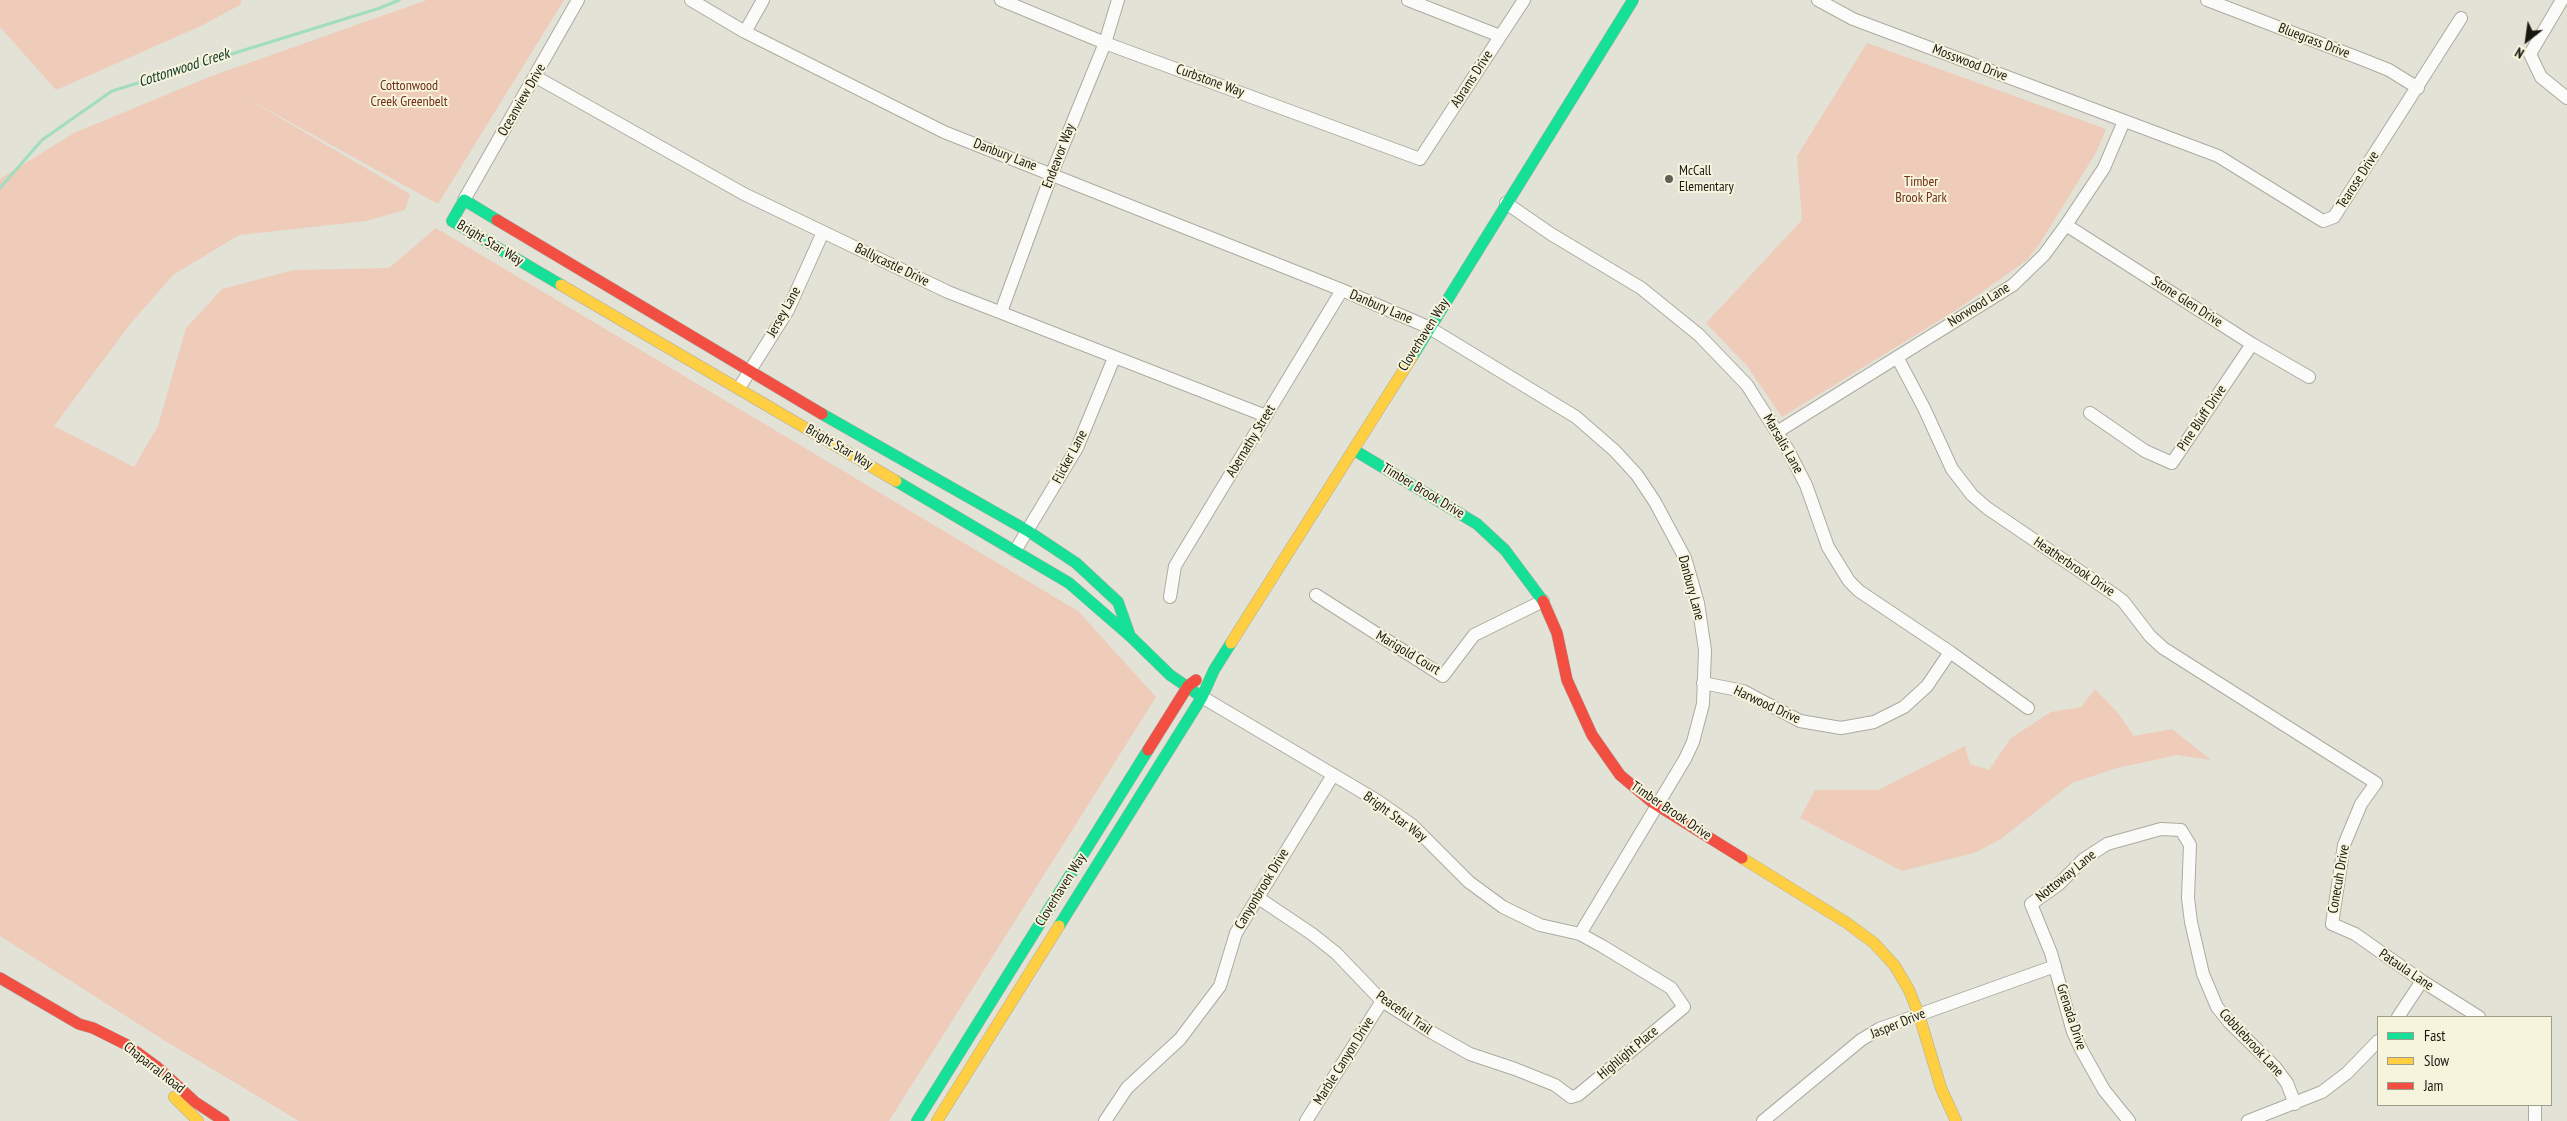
<!DOCTYPE html>
<style>
body{margin:0}
#map{position:relative;width:2567px;height:1121px;overflow:hidden;background:#e3e2d6;font-family:"PT Sans Narrow",sans-serif}
canvas{display:block}
.legend{position:absolute;left:2377px;top:1016px;width:175px;height:90px;box-sizing:border-box;background:#f7f4dd;border:1px solid #9e9c8b;margin:0;padding:6px 9px;list-style:none;font-size:15px;color:#191810}
.legend li{display:flex;align-items:center;gap:10px;height:25px}
.legend b{width:25px;border:1px solid #9e9c8b}
.north{position:absolute;left:2502px;top:15px;width:50px;height:50px;-webkit-text-stroke:4px #f7f4dd;paint-order:stroke;rotate:210deg;font-size:14px;font-weight:700;line-height:20px;text-align:center;color:#191810}
.north::after{content:'';display:block;margin:auto;width:18px;height:22px;background:#191810;clip-path:polygon(50% 0,100% 100%,50% 72%,0 100%)}
</style>
<div id="map">
<canvas width="2567" height="1121"></canvas>
<ul class="legend">
<li><b style="height:6px;background:#16e098"></b>Fast</li>
<li><b style="height:6px;background:#ffcf43"></b>Slow</li>
<li><b style="height:6px;background:#f24e42"></b>Jam</li>
</ul>
<div class="north">N</div>
</div>
<script>
const context = document.querySelector('canvas').getContext('2d');
context.lineJoin = 'round';
function paint(path, color) { context.fillStyle = color; context.fill(path, 'evenodd'); }
const toPath = rows => new Path2D(rows.map(r => 'M' + r).join(''));
function stroke(path, color, width, dash) { context.strokeStyle = color; context.lineWidth = width; context.lineCap = dash ? 'butt' : 'round'; context.setLineDash(dash || []); context.stroke(path); }
function write(font, color, halo, rows, align = 'center') {
  context.font = font + ' "PT Sans Narrow",sans-serif'; context.lineWidth = 4; context.setLineDash([]); context.textBaseline = 'middle'; context.strokeStyle = halo; context.fillStyle = color; for (const [text, x, y, turn = 0] of rows) {
    context.save(); context.translate(x, y); context.rotate((+turn || 0) * Math.PI / 180); context.textAlign = isNaN(turn) ? turn : align; if (halo) context.strokeText(text, 0, 0); context.fillText(text, 0, 0); context.restore();
  }
}
paint(toPath([
 [0,0,242,0,240,5,201,26,56,90,0,27],
 [427,0,564,0,438,204,241,95,410,194,405,210,366,221,239,235,173,275,131,323,54,426,134,467,158,426,186,328,222,289,294,270,389,268,436,228,1078,611,1156,697,889,1121,299,1121,162,1039,0,936,0,179,74,133,209,77],
 [1867,43,2106,129,2097,151,2040,243,2027,260,1958,309,1782,417,1747,366,1706,323,1802,220,1797,156],
 [2095,689,2118,713,2134,736,2172,729,2211,760,2177,755,2117,768,2072,783,2001,839,1974,853,1902,871,1800,818,1815,790,1878,790,1965,746,1970,764,1989,770,2011,738,2051,712,2081,707]
]), '#efcbba');
stroke(toPath([
 [0,188,42,140,112,91,380,8,399,0]
]), '#a2ddc0', 3);
const street = toPath([
 [691,0,745,32,944,132,1342,290,1428,327,1576,417,1615,451,1637,475,1655,502,1685,558,1698,603,1705,650,1703,704,1693,742,1685,759,1580,934],
 [1001,0,1105,43,1420,159,1524,0],
 [1408,0,1500,36],
 [1818,0,1853,19,2218,156,2323,221,2334,217,2461,18],
 [2207,0,2364,60,2389,70,2418,88],
 [2562,0,2530,54,2541,77,2567,98],
 [745,32,763,0],
 [536,77,744,194,948,292,1266,416],
 [464,200,578,0],
 [1506,203,1551,234,1641,288,1699,335,1747,385,1788,450,1806,485,1828,547,1849,581,1859,591,1950,652,2028,708],
 [2066,225,2252,344,2309,377],
 [1001,312,1052,173,1105,43,1118,0],
 [1897,357,1924,408,1952,469,1972,495,1987,508,2115,595,2123,601,2150,636,2163,648,2376,783,2361,804,2344,845,2332,924,2355,934,2422,981,2479,1017],
 [739,388,788,310,823,232],
 [2090,413,2145,451,2172,463,2252,344],
 [1777,432,2013,285,2044,255,2066,225,2104,168,2124,121],
 [1015,551,1077,448,1114,358],
 [1316,595,1443,676,1474,635,1543,601],
 [1170,597,1175,566,1342,290],
 [1703,683,1743,691,1800,721,1841,728,1874,722,1904,707,1927,686,1950,652],
 [1202,697,1376,800,1412,825,1469,882,1503,907,1540,925,1580,934,1602,946,1671,988,1684,1007,1578,1095,1571,1097,1555,1085,1515,1069,1470,1054,1431,1032,1382,1001,1336,953,1312,934,1257,897],
 [2398,1017,2422,981],
 [2535,1105,2535,1121],
 [1105,1121,1127,1088,1180,1039,1220,986,1236,933,1333,775],
 [1306,1121,1382,1001],
 [1763,1121,1861,1040,1879,1029,2055,966],
 [2129,1121,2104,1090,2081,1049,2073,1032,2051,953,2031,904,2059,884,2084,859,2107,844,2161,829,2181,830,2190,845,2188,898,2191,922,2203,974,2217,1007,2229,1022,2275,1067,2287,1083,2295,1104],
 [2248,1121,2322,1092,2347,1073,2378,1041]
]);
const fast = toPath([
 [497,220,464,200,452,221,561,285],
 [1412,357,1633,0],
 [822,414,1028,531,1076,563,1118,602,1130,636],
 [1354,450,1477,524,1505,550,1543,601],
 [896,481,1069,583,1130,636,1170,675,1202,697],
 [1059,926,1202,697,1214,670,1231,643],
 [917,1121,1148,750]
]);
const slow = toPath([
 [561,285,896,481],
 [1231,643,1412,357],
 [1742,858,1847,923,1874,943,1895,966,1909,990,1919,1015,1941,1088,1956,1121],
 [174,1097,198,1121],
 [937,1121,1059,926]
]);
const jam = toPath([
 [497,220,822,414],
 [1543,601,1557,633,1567,680,1592,735,1620,775,1652,802,1742,858],
 [1148,750,1188,686,1196,680],
 [0,978,79,1024,93,1028,127,1045,157,1067,195,1102,224,1121]
]);
stroke(street, '#acaba1', 14);
stroke(fast, '#acaba1', 12);
stroke(slow, '#acaba1', 12);
stroke(jam, '#acaba1', 12);
stroke(street, '#fbfbf9', 12);
stroke(fast, '#16e098', 11);
stroke(slow, '#ffcf43', 11);
stroke(jam, '#f24e42', 11);
for (const [x, y, r, color] of [
 [1669,179,5,"#605f55"]
]) { const dot = new Path2D(); dot.arc(x, y, r, 0, 2 * Math.PI); context.fillStyle = color; context.fill(dot); stroke(dot, '#f7f4dd', 2); }
write('14px', '#191810', '#f7f4dd', [
 ["Bluegrass Drive",2314,41,21],
 ["Mosswood Drive",1970,63,21],
 ["Abrams Drive",1472,79,-57],
 ["Curbstone Way",1210,81,20],
 ["Oceanview Drive",522,100,-60],
 ["Danbury Lane",1005,155,21],
 ["Endeavor Way",1059,156,-69],
 ["Tearose Drive",2358,180,-57],
 ["Bright Star Way",490,243,31],
 ["Ballycastle Drive",892,265,26],
 ["Stone Glen Drive",2187,302,33],
 ["Norwood Lane",1979,305,-32],
 ["Danbury Lane",1381,307,23],
 ["Jersey Lane",784,312,-61],
 ["Cloverhaven Way",1424,335,-58],
 ["Pine Bluff Drive",2202,418,-56],
 ["Abernathy Street",1251,441,-59],
 ["Marsalis Lane",1783,444,60],
 ["Bright Star Way",839,447,30],
 ["Flicker Lane",1070,457,-62],
 ["Timber Brook Drive",1423,491,31],
 ["Heatherbrook Drive",2074,567,34],
 ["Danbury Lane",1691,588,75],
 ["Marigold Court",1408,653,31],
 ["Harwood Drive",1767,705,25],
 ["Timber Brook Drive",1671,811,34],
 ["Bright Star Way",1395,817,36],
 ["Nottoway Lane",2066,876,-39],
 ["Conecuh Drive",2339,879,-80],
 ["Canyonbrook Drive",1262,889,-59],
 ["Cloverhaven Way",1061,890,-58],
 ["Pataula Lane",2406,970,34],
 ["Peaceful Trail",1404,1013,35],
 ["Grenada Drive",2071,1017,72],
 ["Jasper Drive",1898,1024,-22],
 ["Cobblebrook Lane",2251,1043,47],
 ["Highlight Place",1628,1053,-40],
 ["Marble Canyon Drive",1344,1061,-58],
 ["Chaparral Road",154,1068,38]
]);
write('14px', '#702d13', '#f7f4dd', [
 ["Cottonwood",409,86],
 ["Creek Greenbelt",409,102],
 ["Timber",1921,182],
 ["Brook Park",1921,198]
]);
write('14px', '#191810', '#f7f4dd', [
 ["McCall",1679,171],
 ["Elementary",1679,187]
], 'left');
write('italic 15px', '#0b3324', '#f7f4dd', [
 ["Cottonwood Creek",184,68,-18]
]);
</script>
